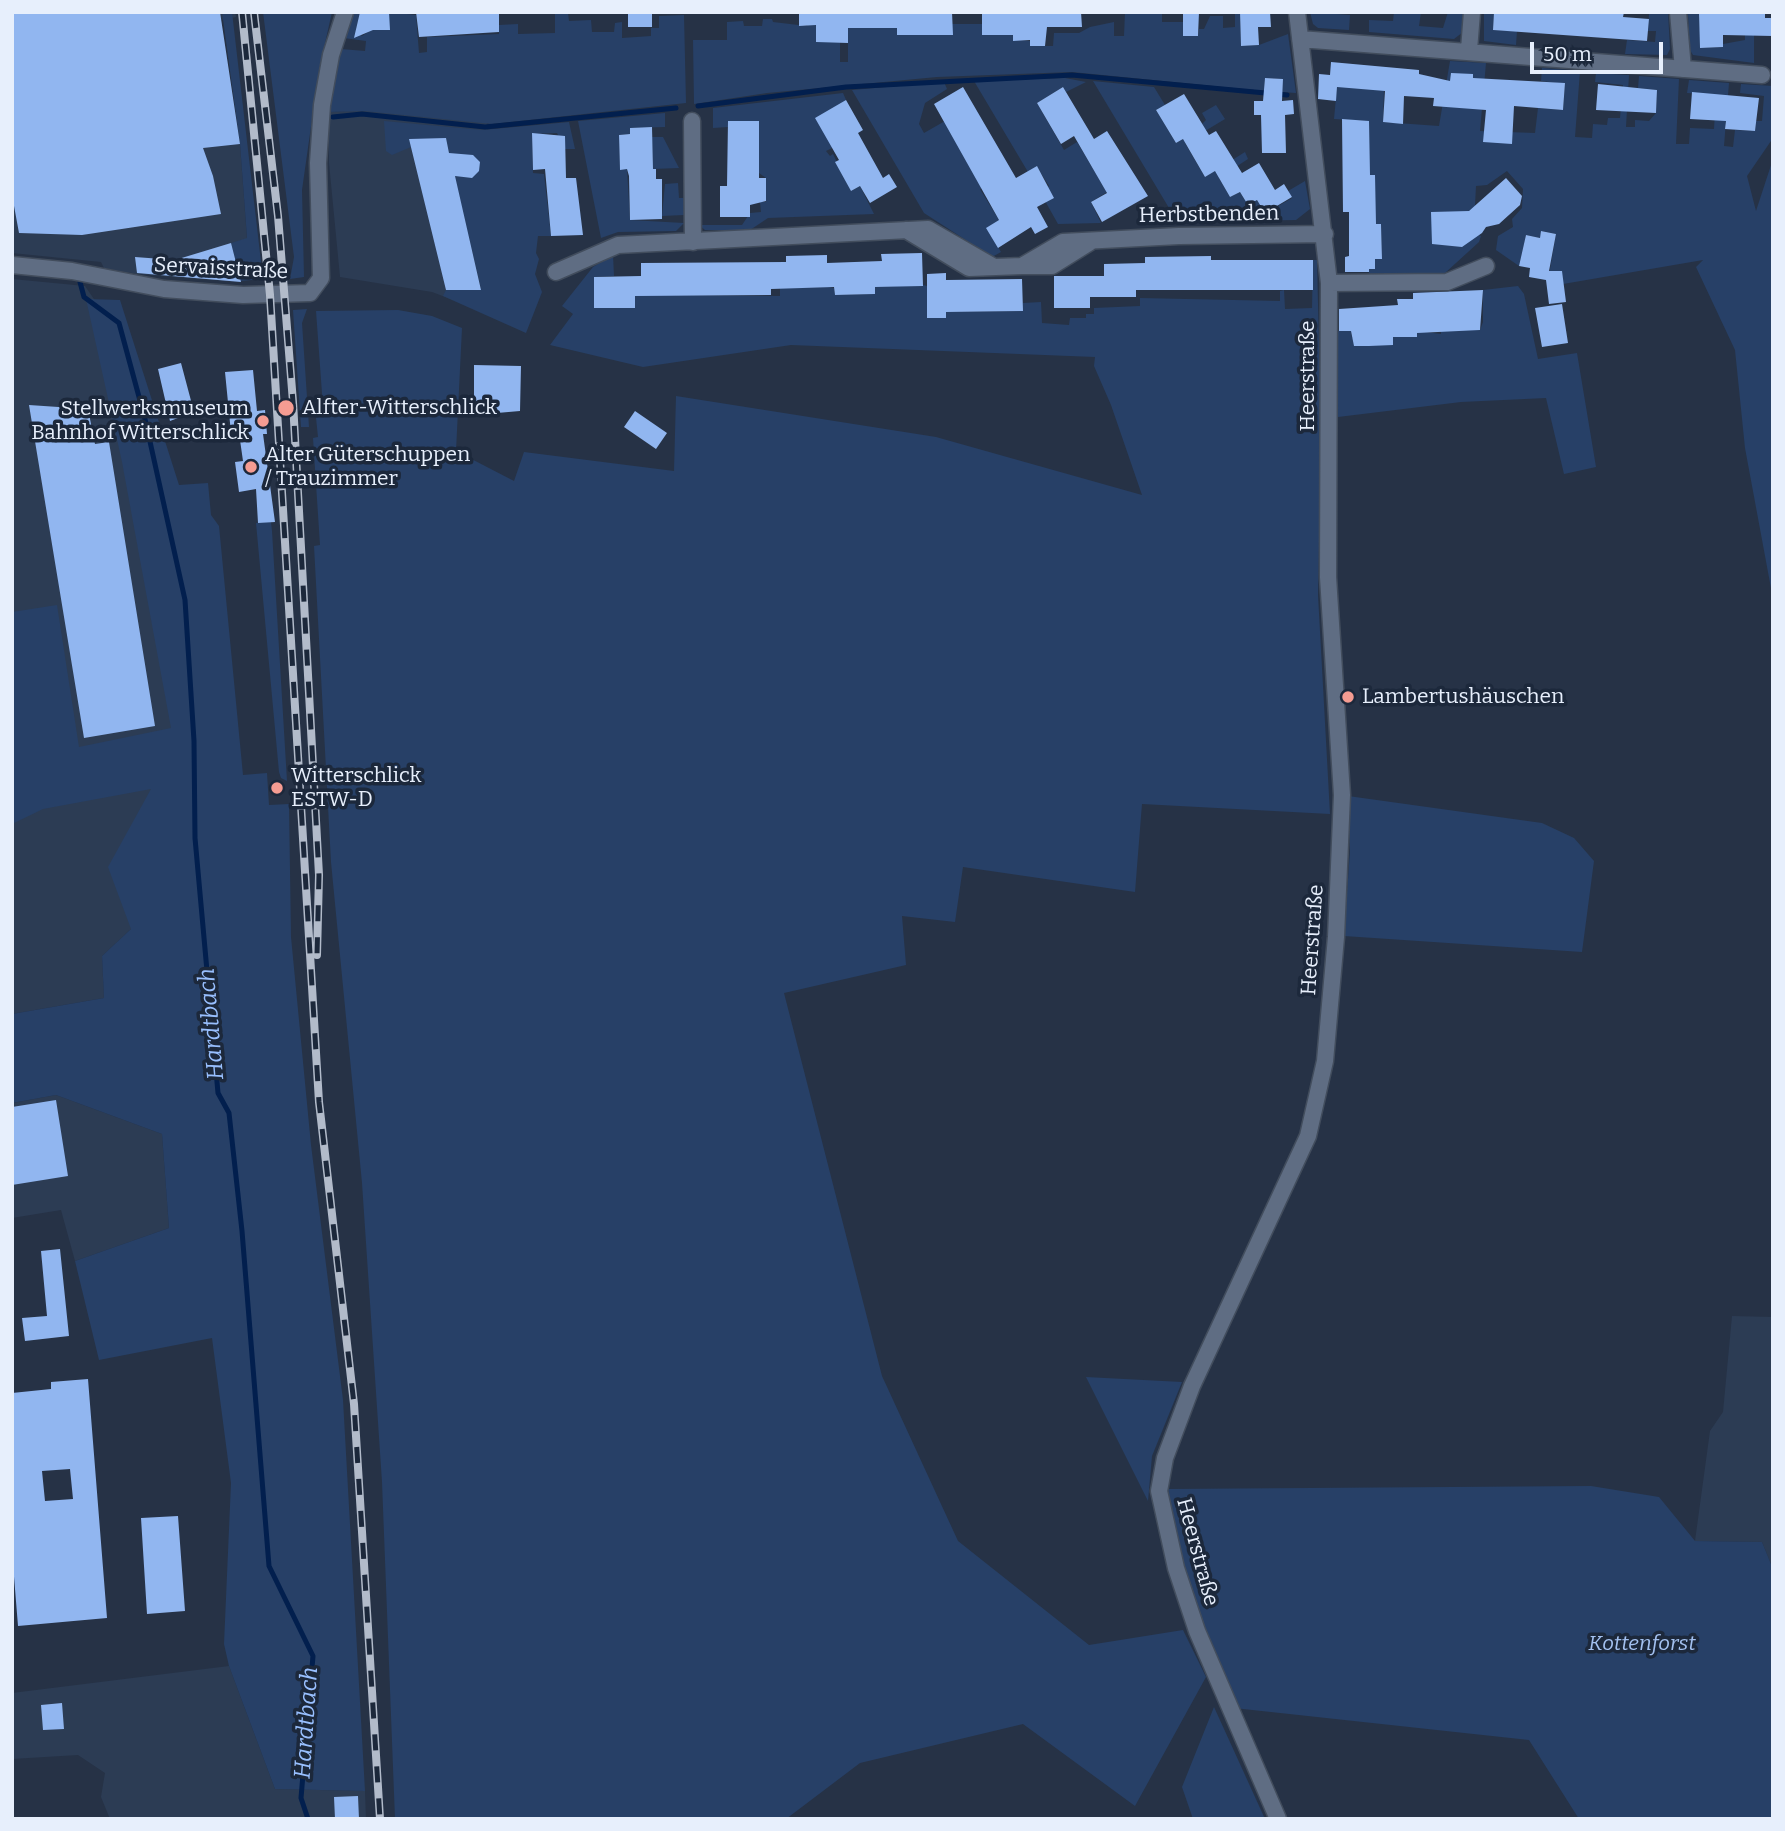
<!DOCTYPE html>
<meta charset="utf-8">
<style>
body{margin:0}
#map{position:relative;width:1785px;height:1831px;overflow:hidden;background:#263246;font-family:Bitter,serif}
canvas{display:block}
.frame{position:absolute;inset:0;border:14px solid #e7effc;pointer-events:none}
.scale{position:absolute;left:1530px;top:42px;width:133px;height:32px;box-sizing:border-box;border:4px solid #e7effc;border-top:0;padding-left:9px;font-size:21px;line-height:24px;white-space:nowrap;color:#e7effc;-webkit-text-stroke:5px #1c283b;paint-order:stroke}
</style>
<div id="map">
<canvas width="1785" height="1831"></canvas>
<div class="frame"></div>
<div class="scale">50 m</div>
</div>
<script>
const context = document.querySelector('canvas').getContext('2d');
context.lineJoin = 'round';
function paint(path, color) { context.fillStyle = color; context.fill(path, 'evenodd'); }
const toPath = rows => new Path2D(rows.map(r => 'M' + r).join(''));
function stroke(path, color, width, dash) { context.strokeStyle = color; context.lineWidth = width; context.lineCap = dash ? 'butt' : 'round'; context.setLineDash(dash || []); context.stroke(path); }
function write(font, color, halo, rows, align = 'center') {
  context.font = font + ' Bitter,serif'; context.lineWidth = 7; context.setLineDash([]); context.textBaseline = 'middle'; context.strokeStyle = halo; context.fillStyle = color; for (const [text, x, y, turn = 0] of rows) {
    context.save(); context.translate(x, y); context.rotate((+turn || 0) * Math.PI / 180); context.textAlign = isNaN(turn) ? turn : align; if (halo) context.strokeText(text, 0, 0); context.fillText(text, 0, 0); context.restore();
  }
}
paint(toPath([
 [12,12,235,12,236,17,221,20,240,144,247,239,232,243,241,282,137,274,104,268,101,262,12,253],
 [364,110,487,122,485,312,432,292,340,277,329,163,329,112],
 [12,279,85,286,120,337,204,677,131,929,102,956,104,998,12,1014],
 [56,1095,162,1134,169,1228,75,1261,61,1210,12,1218,12,1103],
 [1732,1316,1773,1317,1773,1569,1762,1542,1695,1541,1710,1431,1723,1412],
 [229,1666,275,1789,365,1791,366,1819,110,1819,101,1797,105,1773,78,1755,12,1759,12,1693]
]), '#2c3c54');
paint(toPath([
 [222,12,232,12,263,279,240,281,231,243,247,238,240,144],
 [263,12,332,12,319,70,302,190,304,277,290,279,294,257],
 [351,12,360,12,356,30,362,36,371,30,389,29,389,12,416,15,419,53,427,52,427,37,499,34,499,25,518,24,518,34,555,33,555,14,568,13,569,21,591,20,592,32,614,32,615,23,622,22,622,38,651,36,651,28,659,28,659,16,684,15,686,103,492,124,364,111,329,112,341,49,365,51,366,41,344,38],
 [816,12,816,42,840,42,840,62,848,62,848,12,897,12,897,35,952,35,952,24,982,24,983,35,990,35,991,30,1013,29,1013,40,1030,41,1031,46,1053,46,1054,33,1079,33,1090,27,1114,22,1114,36,1124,36,1125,12,1162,12,1162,22,1183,22,1183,36,1198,36,1199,29,1204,29,1210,16,1223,16,1223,28,1235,27,1235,12,1240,12,1241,46,1259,45,1288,34,1296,93,1282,92,1283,79,1265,78,1264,91,1072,72,937,77,767,93,694,104,693,40,727,40,727,22,743,21,744,26,762,26,763,19,772,19,773,22,807,26],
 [1310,12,1350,15,1349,30,1318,28,1313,24],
 [1394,12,1421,12,1419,26,1443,28,1448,12,1465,12,1463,32,1454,39,1369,32,1369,20,1393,21],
 [1484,12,1494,12,1493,30,1517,31,1516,45,1484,41],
 [1640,12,1668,12,1670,49,1667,55,1625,54,1627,40,1655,42,1656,31,1648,31,1649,14],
 [1745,12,1754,12,1754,63,1693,55,1690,50,1688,14,1699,13,1701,48,1723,47,1723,44,1745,40],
 [1450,61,1486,63,1480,131,1535,133,1538,108,1563,110,1565,84,1541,81,1542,68,1580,71,1575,137,1592,138,1593,124,1607,125,1608,118,1620,118,1623,85,1595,82,1596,73,1629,75,1626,127,1635,127,1635,120,1649,121,1656,113,1657,90,1638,88,1639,76,1679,79,1676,144,1689,144,1690,128,1714,129,1716,95,1687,93,1689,80,1729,83,1724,146,1733,147,1735,130,1755,131,1756,121,1762,121,1764,96,1740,93,1741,84,1773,86,1773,138,1747,176,1756,211,1773,159,1773,599,1745,448,1735,350,1696,267,1703,260,1563,284,1548,281,1556,234,1542,231,1540,238,1526,235,1519,266,1496,250,1498,236,1513,227,1512,219,1522,208,1523,189,1507,171,1487,185,1476,186,1475,205,1479,210,1469,230,1481,236,1479,242,1445,273,1369,274,1369,269,1375,269,1375,259,1382,259,1381,224,1370,224,1375,175,1367,175,1367,121,1334,119,1337,87,1384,87,1383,122,1439,126],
 [1065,78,1086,82,1066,92,1063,87,1037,103,1064,150,1077,142,1107,192,1091,202,1101,223,1058,224,1040,192,1049,186,1037,167,1028,172,974,81],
 [1093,81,1154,87,1165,105,1156,110,1176,143,1204,127,1202,124,1206,120,1202,113,1216,105,1225,119,1185,143,1205,177,1245,152,1248,159,1219,178,1230,197,1240,192,1248,205,1257,200,1266,213,1292,198,1288,191,1305,181,1310,209,1296,220,1178,222,1173,215,1182,209,1179,203,1169,208],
 [944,82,947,89,925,103,919,124,924,133,945,121,997,179,980,189,999,220,987,228,1001,252,992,257,924,213,852,90],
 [843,93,846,100,832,148,826,151,830,156,833,154,851,191,860,186,874,214,768,218,750,230,705,230,699,225,742,225,750,213,761,212,760,202,766,202,766,178,759,173,759,122,728,121,728,127,713,128,713,108],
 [665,113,665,127,630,128,630,134,619,135,620,169,627,169,630,220,684,223,676,231,618,232,601,238,578,121],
 [384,121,482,130,569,122,575,149,565,149,557,133,532,134,533,173,544,174,551,236,538,236,536,253,539,259,535,274,542,292,526,333,443,296,446,290,481,289,446,139,409,140,411,147,392,155,386,151],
 [652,137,663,137,679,168,653,169],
 [678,183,679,198,684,198,684,215,662,216,665,184],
 [613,255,614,276,594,277,594,308,635,308,635,296,641,295,780,296,780,288,828,287,834,288,835,295,875,294,875,287,923,285,927,286,928,318,946,318,946,312,1022,311,1023,303,1041,302,1042,323,1069,325,1070,318,1086,318,1086,314,1094,314,1094,308,1140,306,1140,298,1280,301,1280,291,1284,290,1285,309,1312,308,1313,260,1317,260,1321,434,1318,595,1330,814,1142,804,1135,892,963,867,955,922,902,916,906,965,784,993,882,1376,958,1541,1089,1645,1183,1630,1206,1677,1135,1806,1023,1724,860,1763,786,1819,395,1819,382,1482,362,1183,331,862,314,546,320,545,313,438,318,437,315,408,323,407,316,311,398,310,432,316,462,328,456,451,514,481,524,452,674,471,676,396,936,437,1142,495,1111,405,1094,366,1095,357,791,345,643,367,550,345,573,314,562,306,593,267],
 [1518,286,1524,294,1538,359,1577,353,1596,467,1564,474,1546,398,1461,402,1338,417,1338,331,1351,331,1352,338,1393,345,1393,330,1402,337,1416,337,1417,331,1441,334,1441,319,1465,330,1480,330,1483,322,1483,290],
 [86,299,120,300,179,485,208,483,211,515,219,526,243,775,267,773,269,805,289,804,291,937,311,1145,343,1400,365,1791,275,1789,229,1666,224,1644,231,1483,212,1338,99,1360,75,1261,169,1228,162,1134,56,1095,12,1103,12,1014,104,998,102,956,131,929,108,867,151,789,43,809,12,824,12,612,57,605,79,747,171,728,122,462],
 [307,309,302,323,309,427,301,427,293,310],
 [269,505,272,531,287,781,281,778,279,772,256,523,266,522],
 [1348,796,1542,823,1574,838,1594,861,1582,952,1344,936,1350,851],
 [1086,1377,1182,1382,1152,1456,1148,1501],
 [1591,1486,1659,1497,1695,1541,1762,1542,1773,1569,1773,1819,1579,1819,1529,1740,1234,1708,1200,1623,1177,1546,1168,1489],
 [1214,1707,1265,1819,1193,1819,1182,1787]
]), '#274067');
stroke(toPath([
 [698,106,846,87,1072,75,1287,95],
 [333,117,362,114,485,127,676,108],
 [80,282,84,297,119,323,145,419,185,600,194,741,195,838,218,1093,229,1113,242,1231,269,1566,313,1656,301,1798,308,1819]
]), '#021f4e', 5);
paint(toPath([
 [12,12,220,12,240,144,203,148,213,176,221,214,82,235,19,233,12,195],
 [360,12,389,12,390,30,373,30,354,38],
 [416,12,499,12,499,32,419,37],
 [628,12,652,12,652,27,628,27],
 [799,12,952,12,953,35,897,35,897,28,848,28,848,43,816,42,816,25,799,26],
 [982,12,1081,12,1082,27,1047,27,1045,46,1030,46,1030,40,1013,41,1013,35,982,35],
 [1183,12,1199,12,1198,36,1183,36],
 [1240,12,1270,12,1271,27,1258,27,1259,45,1241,46],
 [1494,12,1624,12,1623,17,1649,19,1647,41,1493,30],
 [1765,12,1765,18,1773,18,1773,36,1723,35,1723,47,1700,48,1699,13],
 [1331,62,1419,70,1419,74,1450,81,1451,73,1473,74,1473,78,1565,83,1563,110,1514,106,1512,144,1483,142,1486,110,1433,106,1434,98,1404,96,1403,124,1383,122,1385,91,1337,87,1336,101,1318,99,1319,74,1330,75],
 [1265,78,1283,79,1282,101,1293,100,1294,114,1285,115,1286,153,1262,153,1261,115,1254,115,1254,101,1263,101],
 [1598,84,1657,90,1656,113,1596,110],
 [963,87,1016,178,1037,166,1054,198,1037,207,1048,227,1035,234,1031,227,998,248,986,228,999,220,934,104],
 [1063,87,1094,139,1107,131,1148,196,1102,222,1091,202,1107,193,1074,136,1061,144,1037,103],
 [1692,92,1759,98,1755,131,1725,129,1726,121,1690,119],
 [1184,94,1209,135,1216,131,1242,173,1259,163,1275,190,1284,184,1292,197,1265,213,1257,200,1248,205,1240,192,1230,197,1215,171,1205,177,1183,139,1176,143,1156,110],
 [846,100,863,130,858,133,883,178,889,174,897,187,870,203,860,186,851,191,835,162,839,160,815,118],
 [1342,119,1369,121,1370,175,1375,175,1376,224,1381,224,1382,259,1375,259,1375,269,1369,269,1369,272,1345,272,1345,257,1349,256,1349,212,1343,212],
 [728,121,759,121,759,178,766,178,766,201,750,205,750,217,720,217,720,186,727,186],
 [652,127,653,169,656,169,656,179,662,179,662,219,630,220,629,176,627,169,620,170,619,135,630,134,630,128],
 [532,133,565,136,566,178,576,178,583,235,551,236,545,169,533,170],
 [446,138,449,153,473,155,480,162,479,171,472,178,455,176,481,290,446,290,409,139],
 [1506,178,1522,196,1520,205,1499,224,1486,227,1482,233,1462,247,1432,244,1431,212,1469,211],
 [1541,231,1556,234,1549,271,1562,271,1566,302,1549,304,1546,280,1529,277,1530,268,1519,266,1526,235,1540,238],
 [231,243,241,282,137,273,135,257,175,260],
 [922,253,923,286,875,287,875,294,835,295,834,287,771,289,771,295,635,296,635,308,594,308,594,277,641,276,641,263,786,262,786,256,827,255,827,263,882,261,881,254],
 [1211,256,1211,260,1313,260,1313,290,1136,290,1136,297,1090,297,1090,308,1054,308,1054,276,1104,276,1104,264,1145,263,1145,257],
 [946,273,946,280,1022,279,1023,311,946,312,946,318,927,318,927,274],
 [1483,290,1480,330,1417,333,1417,337,1393,337,1393,345,1369,346,1354,346,1351,331,1339,331,1339,309,1398,305,1397,299,1413,299,1413,293],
 [1562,304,1568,343,1542,347,1535,308],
 [181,363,194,412,170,421,158,369],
 [474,365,521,366,520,411,474,415],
 [253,370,257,411,265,410,267,434,263,434,275,522,258,523,256,489,239,492,235,462,243,461,239,433,231,433,225,372],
 [29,405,88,409,95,444,109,442,155,726,84,738],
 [635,411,667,433,656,449,624,427],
 [56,1100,68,1176,12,1185,12,1107],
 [60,1249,69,1336,25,1341,22,1318,47,1316,41,1251],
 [88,1379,107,1618,18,1626,12,1552,12,1393,51,1389,51,1382],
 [70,1469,73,1499,45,1501,42,1471],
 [178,1516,185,1611,147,1614,141,1518],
 [62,1703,64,1729,43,1730,41,1705],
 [358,1796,359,1819,335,1819,334,1797]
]), '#91b6f0');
const minor = toPath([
 [1678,12,1683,69],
 [1300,39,1762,75],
 [1469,50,1472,12],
 [692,121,693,242],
 [906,230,969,268,1022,266,1063,242,1179,236,1325,234],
 [12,265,72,271,164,289,243,295,310,293,321,278,318,163,322,105,331,55,345,12],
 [1024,266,1052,266,1092,241],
 [556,272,618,245,928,229,994,267],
 [1329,283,1447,282,1486,266],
 [1278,1819,1197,1631,1176,1568,1159,1491,1165,1458,1192,1386,1308,1136,1325,1061,1336,937,1342,795,1328,577,1329,283,1297,12]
]);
stroke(minor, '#424d5d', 19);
stroke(minor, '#5f6d83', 16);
const rail = toPath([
 [242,12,270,295,319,1102,354,1404,380,1819],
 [254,12,278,216,293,402,319,875,317,955]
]);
stroke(rail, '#b2bbca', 8);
stroke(rail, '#1c283b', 5, [16]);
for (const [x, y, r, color] of [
 [286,408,9,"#f59c92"],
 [263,421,7,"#f59c92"],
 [251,467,7,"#f59c92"],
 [1348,697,7,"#f59c92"],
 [277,788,7,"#f59c92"]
]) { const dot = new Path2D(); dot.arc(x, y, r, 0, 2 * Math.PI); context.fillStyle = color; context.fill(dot); stroke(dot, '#1c283b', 2.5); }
write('21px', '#e7effc', '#1c283b', [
 ["Herbstbenden",1209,215,-1],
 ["Servaisstraße",221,269,3],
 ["Heerstraße",1308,376,-90],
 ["Heerstraße",1313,940,-86],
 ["Heerstraße",1197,1552,75]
]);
write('21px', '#e7effc', '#1c283b', [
 ["Alfter-Witterschlick",302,408],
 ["Stellwerksmuseum",249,409,"right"],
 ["Bahnhof Witterschlick",249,433,"right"],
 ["Alter Güterschuppen",265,455],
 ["/ Trauzimmer",265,479],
 ["Lambertushäuschen",1362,697],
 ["Witterschlick",291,776],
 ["ESTW-D",291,800]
], 'left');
write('italic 21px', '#a3c1f0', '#1c283b', [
 ["Kottenforst",1642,1644]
]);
write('italic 23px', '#98bffe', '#1c283b', [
 ["Hardtbach",212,1024,-95],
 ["Hardtbach",307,1723,-86]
]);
</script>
